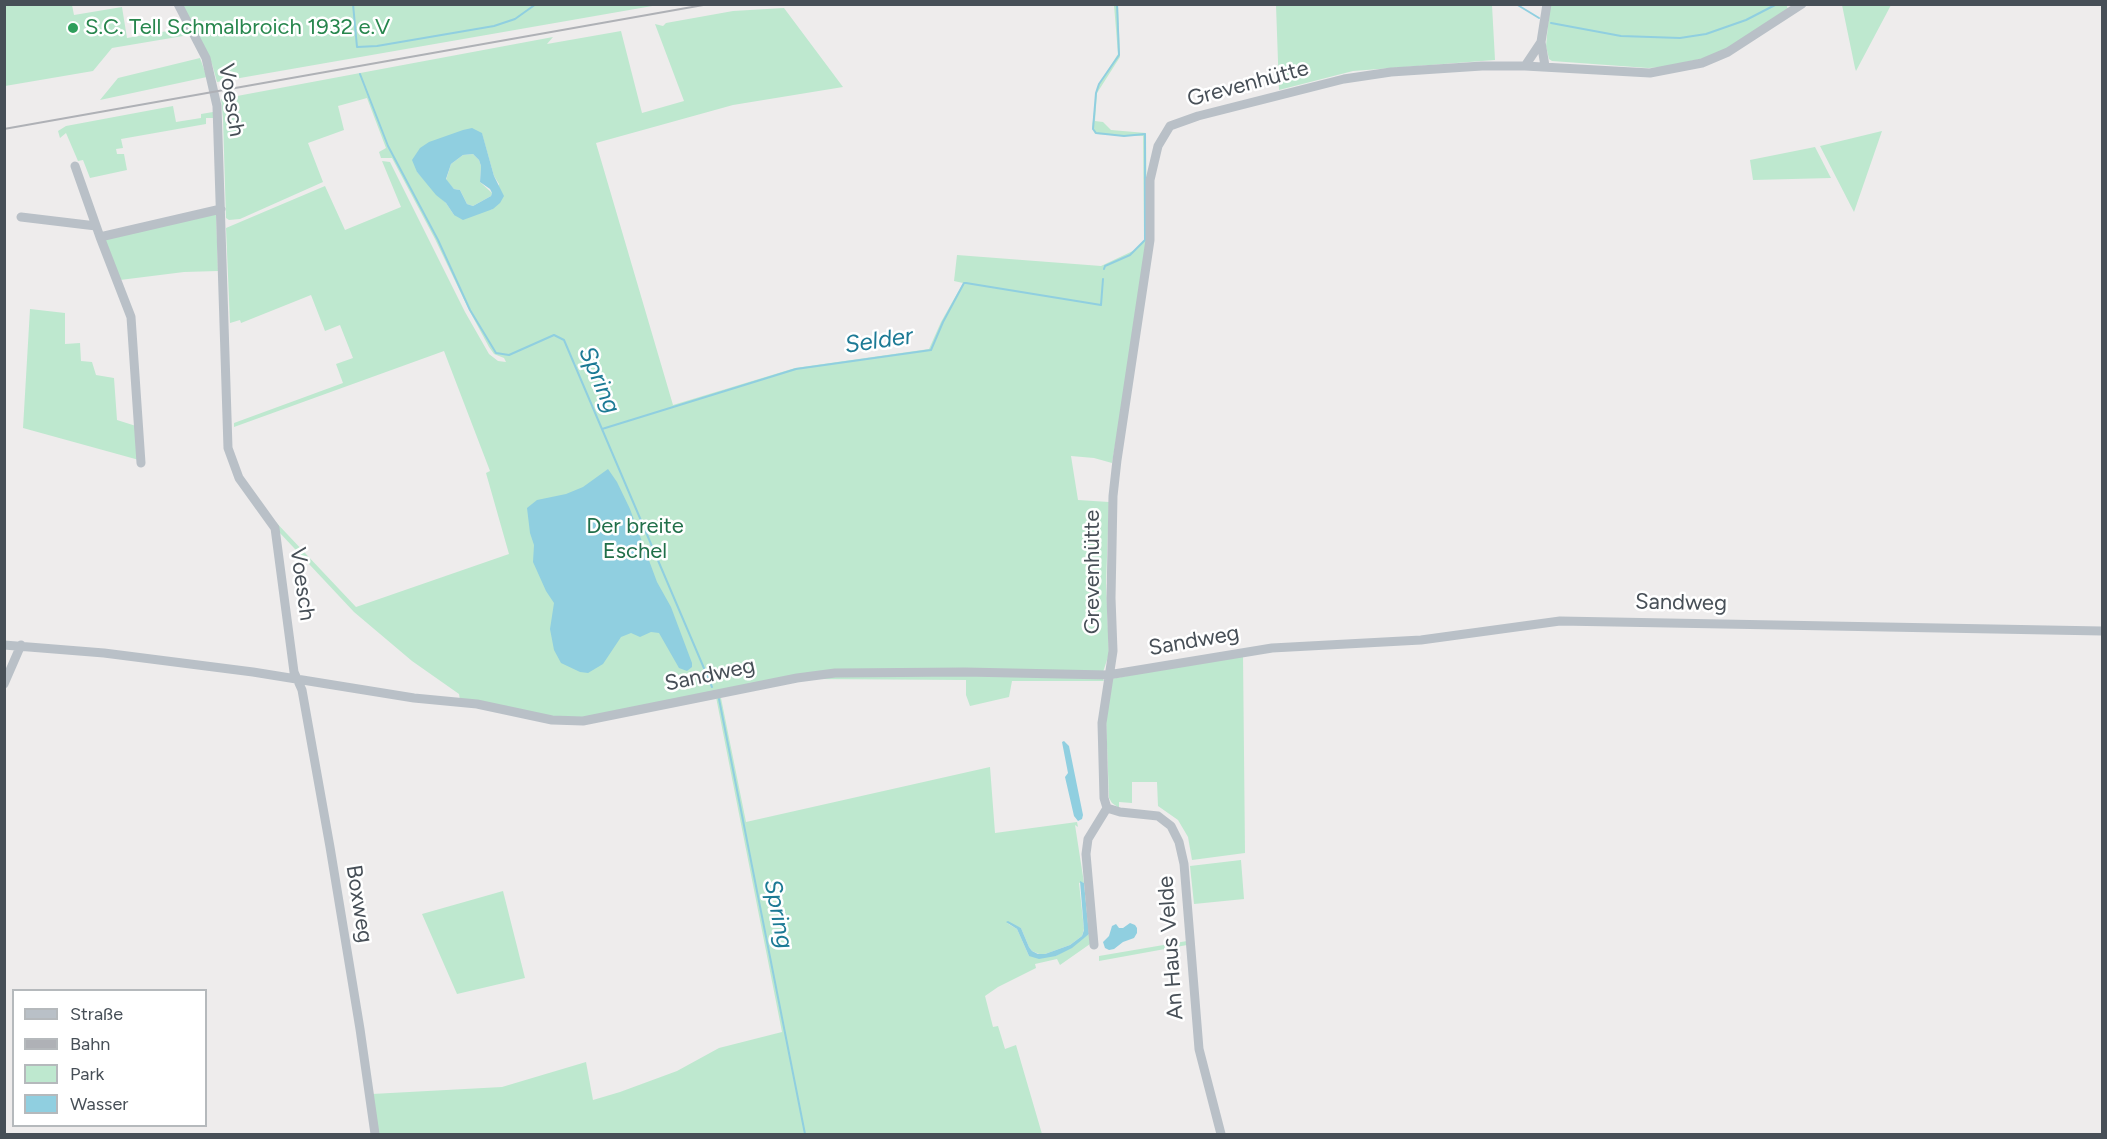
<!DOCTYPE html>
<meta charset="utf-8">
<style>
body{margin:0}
#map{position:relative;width:2107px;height:1139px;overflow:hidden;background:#eeecec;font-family:Figtree,sans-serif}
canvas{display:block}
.frame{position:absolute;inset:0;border:6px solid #474f57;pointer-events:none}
.legend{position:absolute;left:12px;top:989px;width:195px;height:138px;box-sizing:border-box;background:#fff;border:2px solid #b5b9bc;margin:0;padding:8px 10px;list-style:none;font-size:18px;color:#474f57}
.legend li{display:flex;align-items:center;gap:12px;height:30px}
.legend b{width:30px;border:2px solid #b5b9bc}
</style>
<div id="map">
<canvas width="2107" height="1139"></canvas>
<div class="frame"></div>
<ul class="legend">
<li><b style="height:8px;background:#b9c0c7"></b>Straße</li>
<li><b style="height:8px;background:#afb1b6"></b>Bahn</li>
<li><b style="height:16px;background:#bee8cf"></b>Park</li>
<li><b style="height:16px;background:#90cfe0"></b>Wasser</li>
</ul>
</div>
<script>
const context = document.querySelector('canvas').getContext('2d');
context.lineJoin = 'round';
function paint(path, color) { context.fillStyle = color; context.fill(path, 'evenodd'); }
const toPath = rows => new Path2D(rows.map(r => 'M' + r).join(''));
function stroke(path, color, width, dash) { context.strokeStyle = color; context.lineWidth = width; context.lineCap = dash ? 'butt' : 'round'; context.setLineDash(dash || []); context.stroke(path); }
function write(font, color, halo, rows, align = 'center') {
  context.font = font + ' Figtree,sans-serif'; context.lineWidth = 5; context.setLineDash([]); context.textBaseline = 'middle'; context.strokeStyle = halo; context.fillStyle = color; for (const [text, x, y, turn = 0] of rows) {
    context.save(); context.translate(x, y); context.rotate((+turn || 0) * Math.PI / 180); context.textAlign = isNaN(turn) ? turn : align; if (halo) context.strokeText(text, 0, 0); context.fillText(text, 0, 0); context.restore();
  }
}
paint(toPath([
 [523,4,658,5,217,82,212,64,181,5],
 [1786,4,1788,9,1730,47,1705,58,1663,67,1648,68,1552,61,1549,59,1546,46,1550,5],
 [5,5,72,5,74,15,122,7,127,38,185,28,189,35,112,48,93,71,5,86],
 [1114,5,1118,5,1120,57,1097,93,1095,121,1103,122,1111,130,1146,133,1147,237,1131,353,1112,463,1094,458,1071,456,1078,500,1109,502,1106,583,1109,654,1103,672,845,670,583,718,560,718,460,700,459,694,412,661,354,612,279,532,271,517,356,607,509,554,486,473,490,471,444,351,234,427,234,423,343,383,336,364,353,358,340,325,325,331,311,295,241,323,240,320,230,323,226,228,325,186,345,230,401,207,382,161,390,162,465,312,489,354,498,361,506,362,504,358,494,354,489,347,469,310,435,239,392,158,381,158,379,152,386,148,367,98,338,106,344,130,308,143,323,182,240,219,229,220,226,218,223,119,221,99,553,37,547,44,621,31,642,113,684,101,655,24,663,26,666,23,733,11,784,8,843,87,733,105,596,143,673,405,795,368,929,349,941,322,963,283,954,281,957,255,1101,266,1137,249,1144,240,1143,136,1095,134,1092,128,1097,87,1118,54],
 [482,134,494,176,499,184,493,209,454,215,446,203,417,172],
 [1276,5,1492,5,1495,60,1353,71,1279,90],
 [1842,5,1891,5,1856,71,1855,68],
 [200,58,207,77,100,100,118,78],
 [173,106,176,122,201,118,201,114,213,112,213,118,206,118,206,124,121,139,123,148,116,149,117,154,124,154,127,170,90,178,83,160,78,161,66,133,60,138,58,131,66,126],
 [1882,131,1854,212,1820,146],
 [1815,147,1831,178,1753,180,1750,160],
 [473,154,479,160,481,166,480,182,492,193,491,196,473,206,467,204,460,190,454,189,446,180,451,164,463,155],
 [216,212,218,271,184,272,120,280,104,239],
 [30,309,65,313,65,344,80,343,81,361,92,362,96,375,114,378,117,420,136,426,139,460,23,428],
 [1243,654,1245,853,1192,860,1188,837,1178,820,1158,806,1157,782,1132,782,1132,803,1119,802,1119,808,1112,803,1109,798,1106,718,1111,679],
 [865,674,1102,677,1104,681,1012,681,1009,697,970,706,966,695,966,680,807,679],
 [716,697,721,698,746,822,990,767,995,833,1077,822,1078,827,1075,825,1084,883,1082,882,1079,883,1084,929,1082,936,1070,945,1045,954,1039,954,1032,951,1029,947,1021,928,1007,923,1017,929,1029,956,1056,956,1089,934,1090,944,1060,965,1057,959,1035,964,1036,968,998,987,985,996,993,1027,998,1026,1005,1049,1016,1045,1042,1134,377,1134,372,1094,502,1087,586,1062,593,1100,620,1092,677,1071,719,1048,782,1032],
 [1241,860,1244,899,1194,904,1190,866],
 [503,891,525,978,457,994,422,914],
 [1187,941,1187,945,1099,961,1099,956]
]), '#bee8cf');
paint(toPath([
 [472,128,482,133,494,176,504,196,500,203,493,209,463,220,454,215,446,203,436,195,417,172,412,160,420,148,429,142,463,130],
 [473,154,479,160,481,166,480,182,490,189,492,193,491,196,473,206,467,204,460,190,454,189,446,179,451,164,463,155],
 [608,469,617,482,630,509,657,582,671,607,692,663,692,667,687,671,679,668,659,633,651,632,640,637,631,633,621,637,603,664,588,673,580,672,561,663,554,650,550,629,554,603,546,591,533,562,534,545,530,533,527,508,537,500,566,494,583,487],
 [1064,741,1069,746,1083,815,1082,819,1078,821,1074,816,1065,777,1068,773,1062,742],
 [1080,881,1084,883,1089,934,1072,948,1056,956,1039,959,1029,956,1017,929,1006,922,1008,921,1021,928,1029,947,1032,951,1038,954,1045,954,1070,945,1082,936,1084,930],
 [1130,923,1135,925,1137,928,1137,933,1134,938,1123,942,1114,949,1109,950,1105,948,1103,942,1109,936,1112,926,1116,924,1119,928,1123,928]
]), '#90cfe0');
stroke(toPath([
 [353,4,357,47,377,46,494,26,515,19,536,4],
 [1516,4,1539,18],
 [1551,23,1621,36,1680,38,1706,34,1746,20,1777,4],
 [360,74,388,146,438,240,470,310,496,353,509,355,554,335,564,340,712,687],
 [1104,269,1105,266,1130,255,1145,240,1145,134,1124,136,1096,133,1093,129,1096,93,1099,84,1119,55,1117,4],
 [602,429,796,369,931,350,943,322,964,283,966,283,1101,305,1103,279],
 [719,699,805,1134]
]), '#90cfe0', 2);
stroke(toPath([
 [178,4,206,58,217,106,228,448,239,478,275,528,294,672,302,690,330,847,360,1029,375,1134],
 [1525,66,1541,42],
 [1545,66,1541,42,1547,4],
 [75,166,100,237,131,317,141,463],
 [21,217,96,226],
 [100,237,221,209],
 [4,645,104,653,253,672,414,698,477,704,552,720,583,721,797,678,835,673,965,672,1108,675,1272,648,1421,640,1560,621,2102,631],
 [4,684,21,645],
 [1094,945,1086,854,1088,839,1107,808],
 [1221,1134,1199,1049,1184,864,1179,842,1171,826,1158,816,1120,812,1107,808,1104,798,1102,723,1113,651,1111,598,1113,496,1117,460,1150,240,1150,180,1158,146,1170,126,1198,116,1344,79,1391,72,1482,66,1525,66,1650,73,1702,63,1728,52,1802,4]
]), '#b9c0c7', 9);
stroke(toPath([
 [4,129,709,4]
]), '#afb1b6', 2);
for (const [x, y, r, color] of [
 [73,28,6,"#2e9e5b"]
]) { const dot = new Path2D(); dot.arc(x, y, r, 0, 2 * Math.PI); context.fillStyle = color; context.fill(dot); stroke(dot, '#fff', 2); }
write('22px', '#27864d', '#fff', [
 ["S.C. Tell Schmalbroich 1932 e.V",85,28]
], 'left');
write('22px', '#474f57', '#fff', [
 ["Grevenhütte",1248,84,-15],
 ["Voesch",231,100,81],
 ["Grevenhütte",1093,572,-90],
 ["Voesch",302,584,82],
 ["Sandweg",1681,603,1],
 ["Sandweg",1194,641,-10],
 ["Sandweg",710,675,-12],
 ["Boxweg",359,904,81],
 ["An Haus Velde",1171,948,-94]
]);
write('22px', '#206f49', '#fff', [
 ["Der breite",635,527],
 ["Eschel",635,552]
]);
write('italic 24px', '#1c7a95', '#fff', [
 ["Selder",879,341,-8],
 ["Spring",599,380,67],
 ["Spring",778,914,79]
]);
</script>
